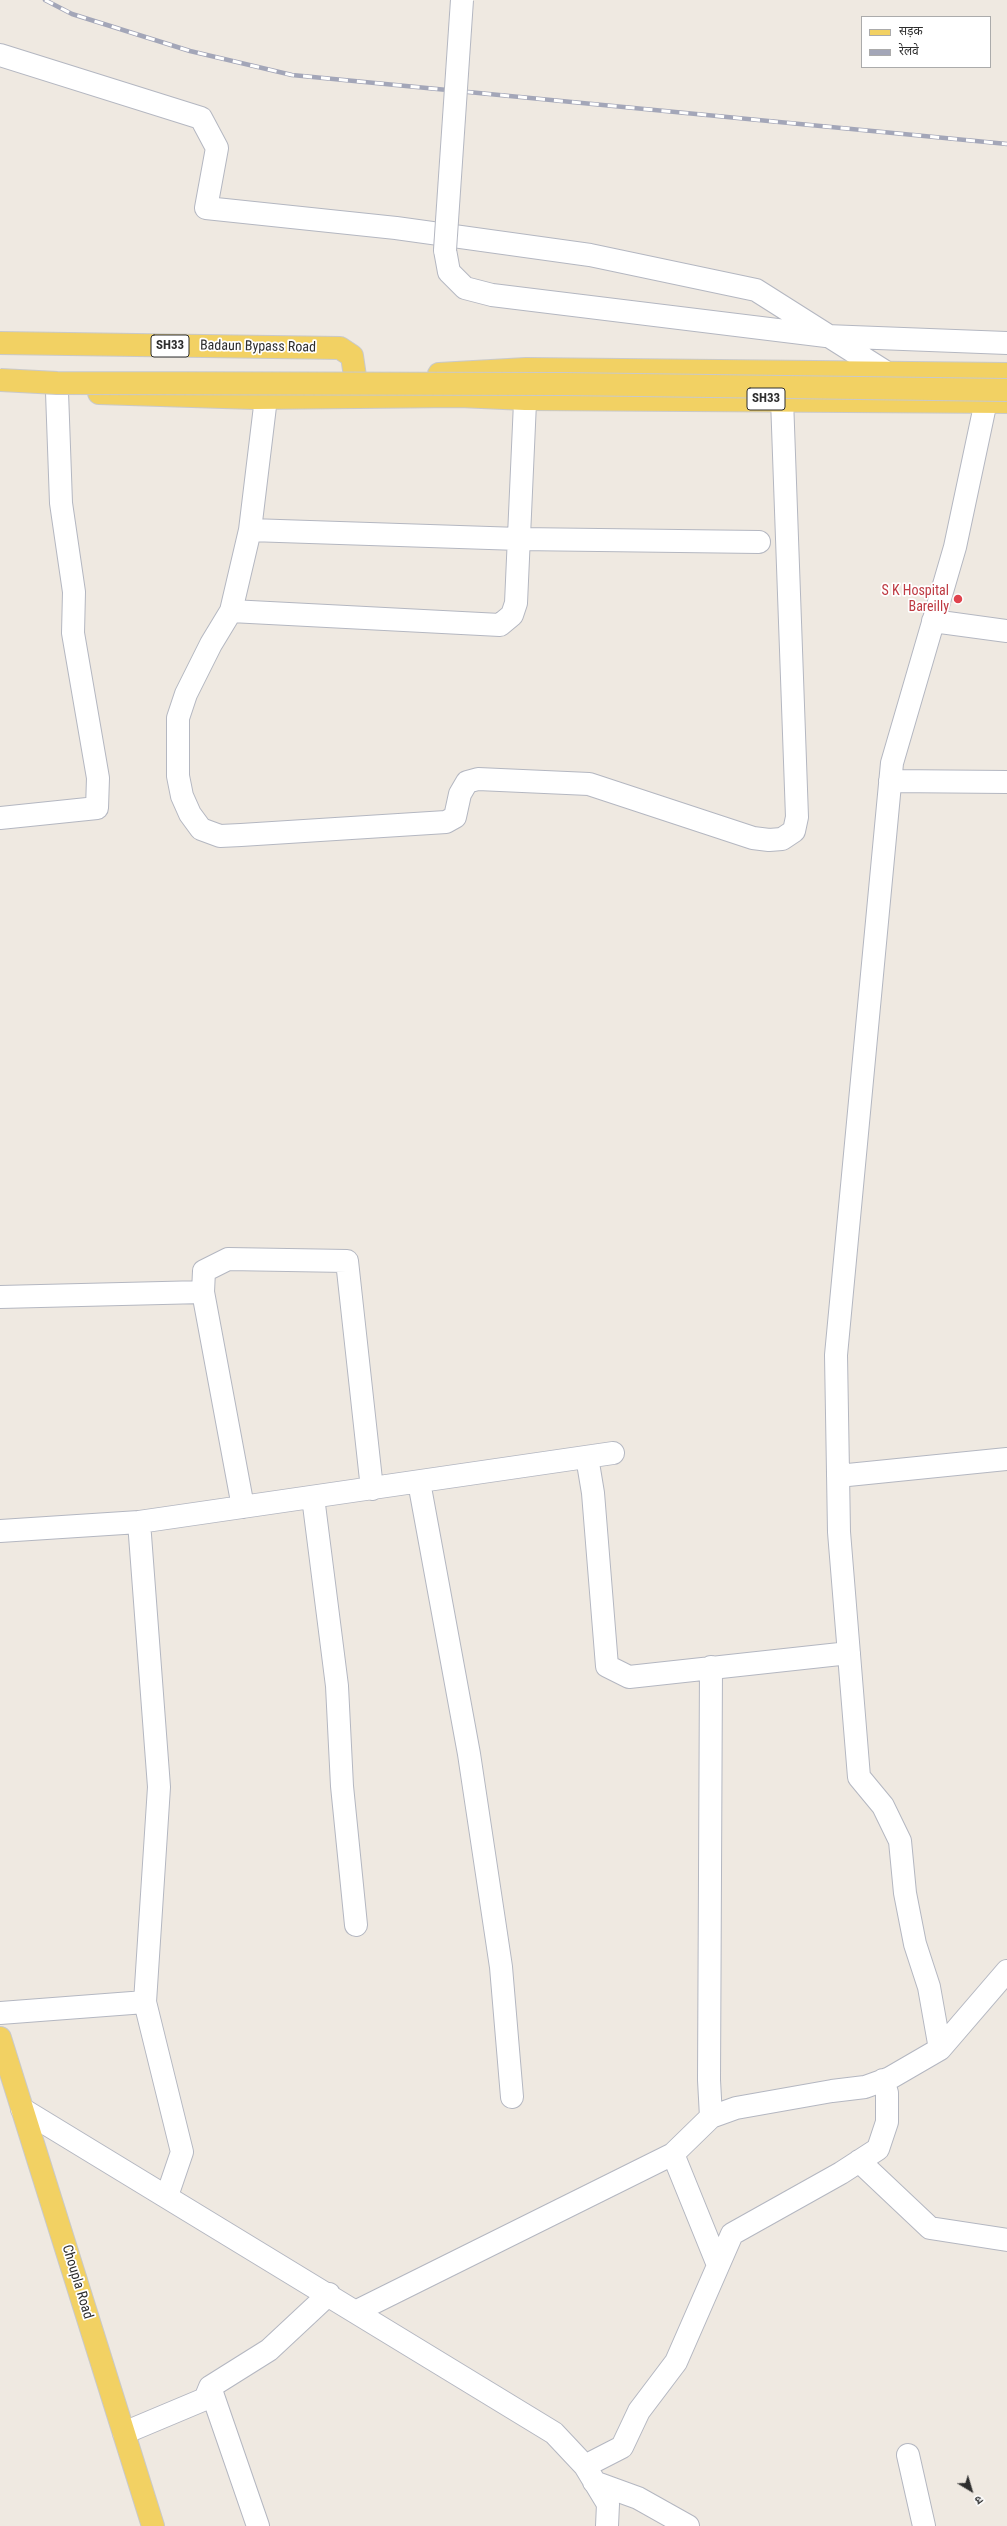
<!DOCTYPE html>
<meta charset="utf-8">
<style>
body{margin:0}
#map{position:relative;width:1007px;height:2526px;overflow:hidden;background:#efe9e1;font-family:"Roboto Condensed","Noto Sans Devanagari",sans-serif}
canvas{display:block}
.legend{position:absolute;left:861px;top:16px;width:130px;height:52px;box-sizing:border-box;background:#fff;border:1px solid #ababab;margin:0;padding:5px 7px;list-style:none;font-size:12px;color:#2e2e2e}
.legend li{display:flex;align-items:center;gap:8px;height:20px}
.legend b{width:20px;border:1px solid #ababab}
.north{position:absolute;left:951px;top:2470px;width:40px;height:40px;-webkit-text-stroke:3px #fff;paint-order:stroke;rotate:142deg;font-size:11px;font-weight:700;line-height:16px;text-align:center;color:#2e2e2e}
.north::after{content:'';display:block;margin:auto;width:14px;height:18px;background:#2e2e2e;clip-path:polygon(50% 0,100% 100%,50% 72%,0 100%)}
</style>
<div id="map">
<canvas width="1007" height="2526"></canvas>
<ul class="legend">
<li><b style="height:5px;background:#f2d163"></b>सड़क</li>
<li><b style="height:5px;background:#a3a6b8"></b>रेलवे</li>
</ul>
<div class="north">उ</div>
</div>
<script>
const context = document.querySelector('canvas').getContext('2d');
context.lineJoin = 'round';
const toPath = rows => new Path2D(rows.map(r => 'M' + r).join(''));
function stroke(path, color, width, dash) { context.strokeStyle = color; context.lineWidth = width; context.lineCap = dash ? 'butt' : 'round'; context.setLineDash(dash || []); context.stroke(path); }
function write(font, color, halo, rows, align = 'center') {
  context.font = font + ' "Roboto Condensed",sans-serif'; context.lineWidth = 3.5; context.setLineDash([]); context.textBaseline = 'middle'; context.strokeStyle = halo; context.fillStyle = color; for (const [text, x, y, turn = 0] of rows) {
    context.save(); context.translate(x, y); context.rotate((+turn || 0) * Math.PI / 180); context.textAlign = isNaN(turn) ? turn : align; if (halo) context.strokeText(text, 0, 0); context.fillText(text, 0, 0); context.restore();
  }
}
const minor = toPath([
 [0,55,201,118,217,148,206,208,396,228,590,255,756,290,884,371],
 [445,250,449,272,465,288,492,295,826,336,1007,343],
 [266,398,250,530,231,611,211,644,186,694,178,718,178,776,182,796,190,814,201,829,220,836,241,835,446,822,455,817,460,794,467,782,478,779,589,784,753,838,769,840,782,839,794,831,797,817,782,399],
 [250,530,519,539,759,542],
 [231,611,500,625,512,615,516,603,526,380],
 [933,621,1007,631],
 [890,781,1007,782],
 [0,818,97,808,98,778,73,633,74,592,61,503,57,392],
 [0,1297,203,1292],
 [587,1457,593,1493,607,1666,629,1677,849,1653],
 [838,1476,1007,1459],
 [419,1482,469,1754,501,1967,512,2097],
 [313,1497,337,1686,342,1786,356,1925],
 [243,1507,203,1292,204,1271,228,1259,347,1261,372,1489],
 [0,1531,139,1522],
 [145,2002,182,2152,167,2196],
 [0,2013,145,2002,159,1787,139,1522,613,1453],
 [940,2049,929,1987,915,1944,905,1893,900,1841,883,1806,859,1777,839,1532,836,1355,892,763,955,547,986,401],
 [22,2109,554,2433,585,2466,608,2504,607,2526],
 [711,2117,709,2080,711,1667],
 [673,2154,718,2265],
 [859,2161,930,2228,1007,2240],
 [357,2311,673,2154,711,2117,736,2108,832,2091,865,2087,890,2078,940,2049,1007,1971],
 [210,2387,258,2526],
 [124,2433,205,2399,210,2387,269,2350,329,2294],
 [908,2455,924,2526],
 [585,2466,622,2447,639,2411,676,2362,732,2234,841,2173,878,2149,887,2122,887,2093,883,2080],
 [594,2482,638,2498,688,2526]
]);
const major = toPath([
 [0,343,340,348,352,356,358,397],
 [439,374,526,369,1007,374],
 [99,393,254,398,460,396,525,399,1007,402],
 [0,2038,153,2526]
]);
stroke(minor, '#b4b7c1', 24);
stroke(major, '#c9c9c9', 24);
stroke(minor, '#fff', 22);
stroke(major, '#f2d163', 22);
const rail = toPath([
 [45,0,72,14,190,51,292,75,1007,144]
]);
stroke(rail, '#a3a6b8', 4.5);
stroke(rail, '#fff', 3, [9]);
const minorBridge = toPath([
 [445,250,462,0]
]);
const majorBridge = toPath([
 [0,380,57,383,563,384,1007,390]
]);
stroke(minorBridge, '#b4b7c1', 24, []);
stroke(majorBridge, '#c9c9c9', 24, []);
stroke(minorBridge, '#fff', 22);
stroke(majorBridge, '#f2d163', 22);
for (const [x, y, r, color] of [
 [958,599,5,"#e0444e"]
]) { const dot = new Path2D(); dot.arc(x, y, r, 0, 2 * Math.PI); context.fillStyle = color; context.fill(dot); stroke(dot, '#fff', 1.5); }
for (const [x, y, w] of [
 [170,346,38],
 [766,399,38]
]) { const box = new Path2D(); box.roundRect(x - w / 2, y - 11, w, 22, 3); context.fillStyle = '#fff'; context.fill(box); stroke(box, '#2e2e2e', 1); }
write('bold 13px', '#2e2e2e', null, [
 ["SH33",170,346],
 ["SH33",766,399]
]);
write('14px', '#2e2e2e', '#fff', [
 ["Badaun Bypass Road",258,347,1],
 ["Choupla Road",77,2282,73]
]);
write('14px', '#be3a42', '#fff', [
 ["S K Hospital",949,591],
 ["Bareilly",949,607]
], 'right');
</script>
